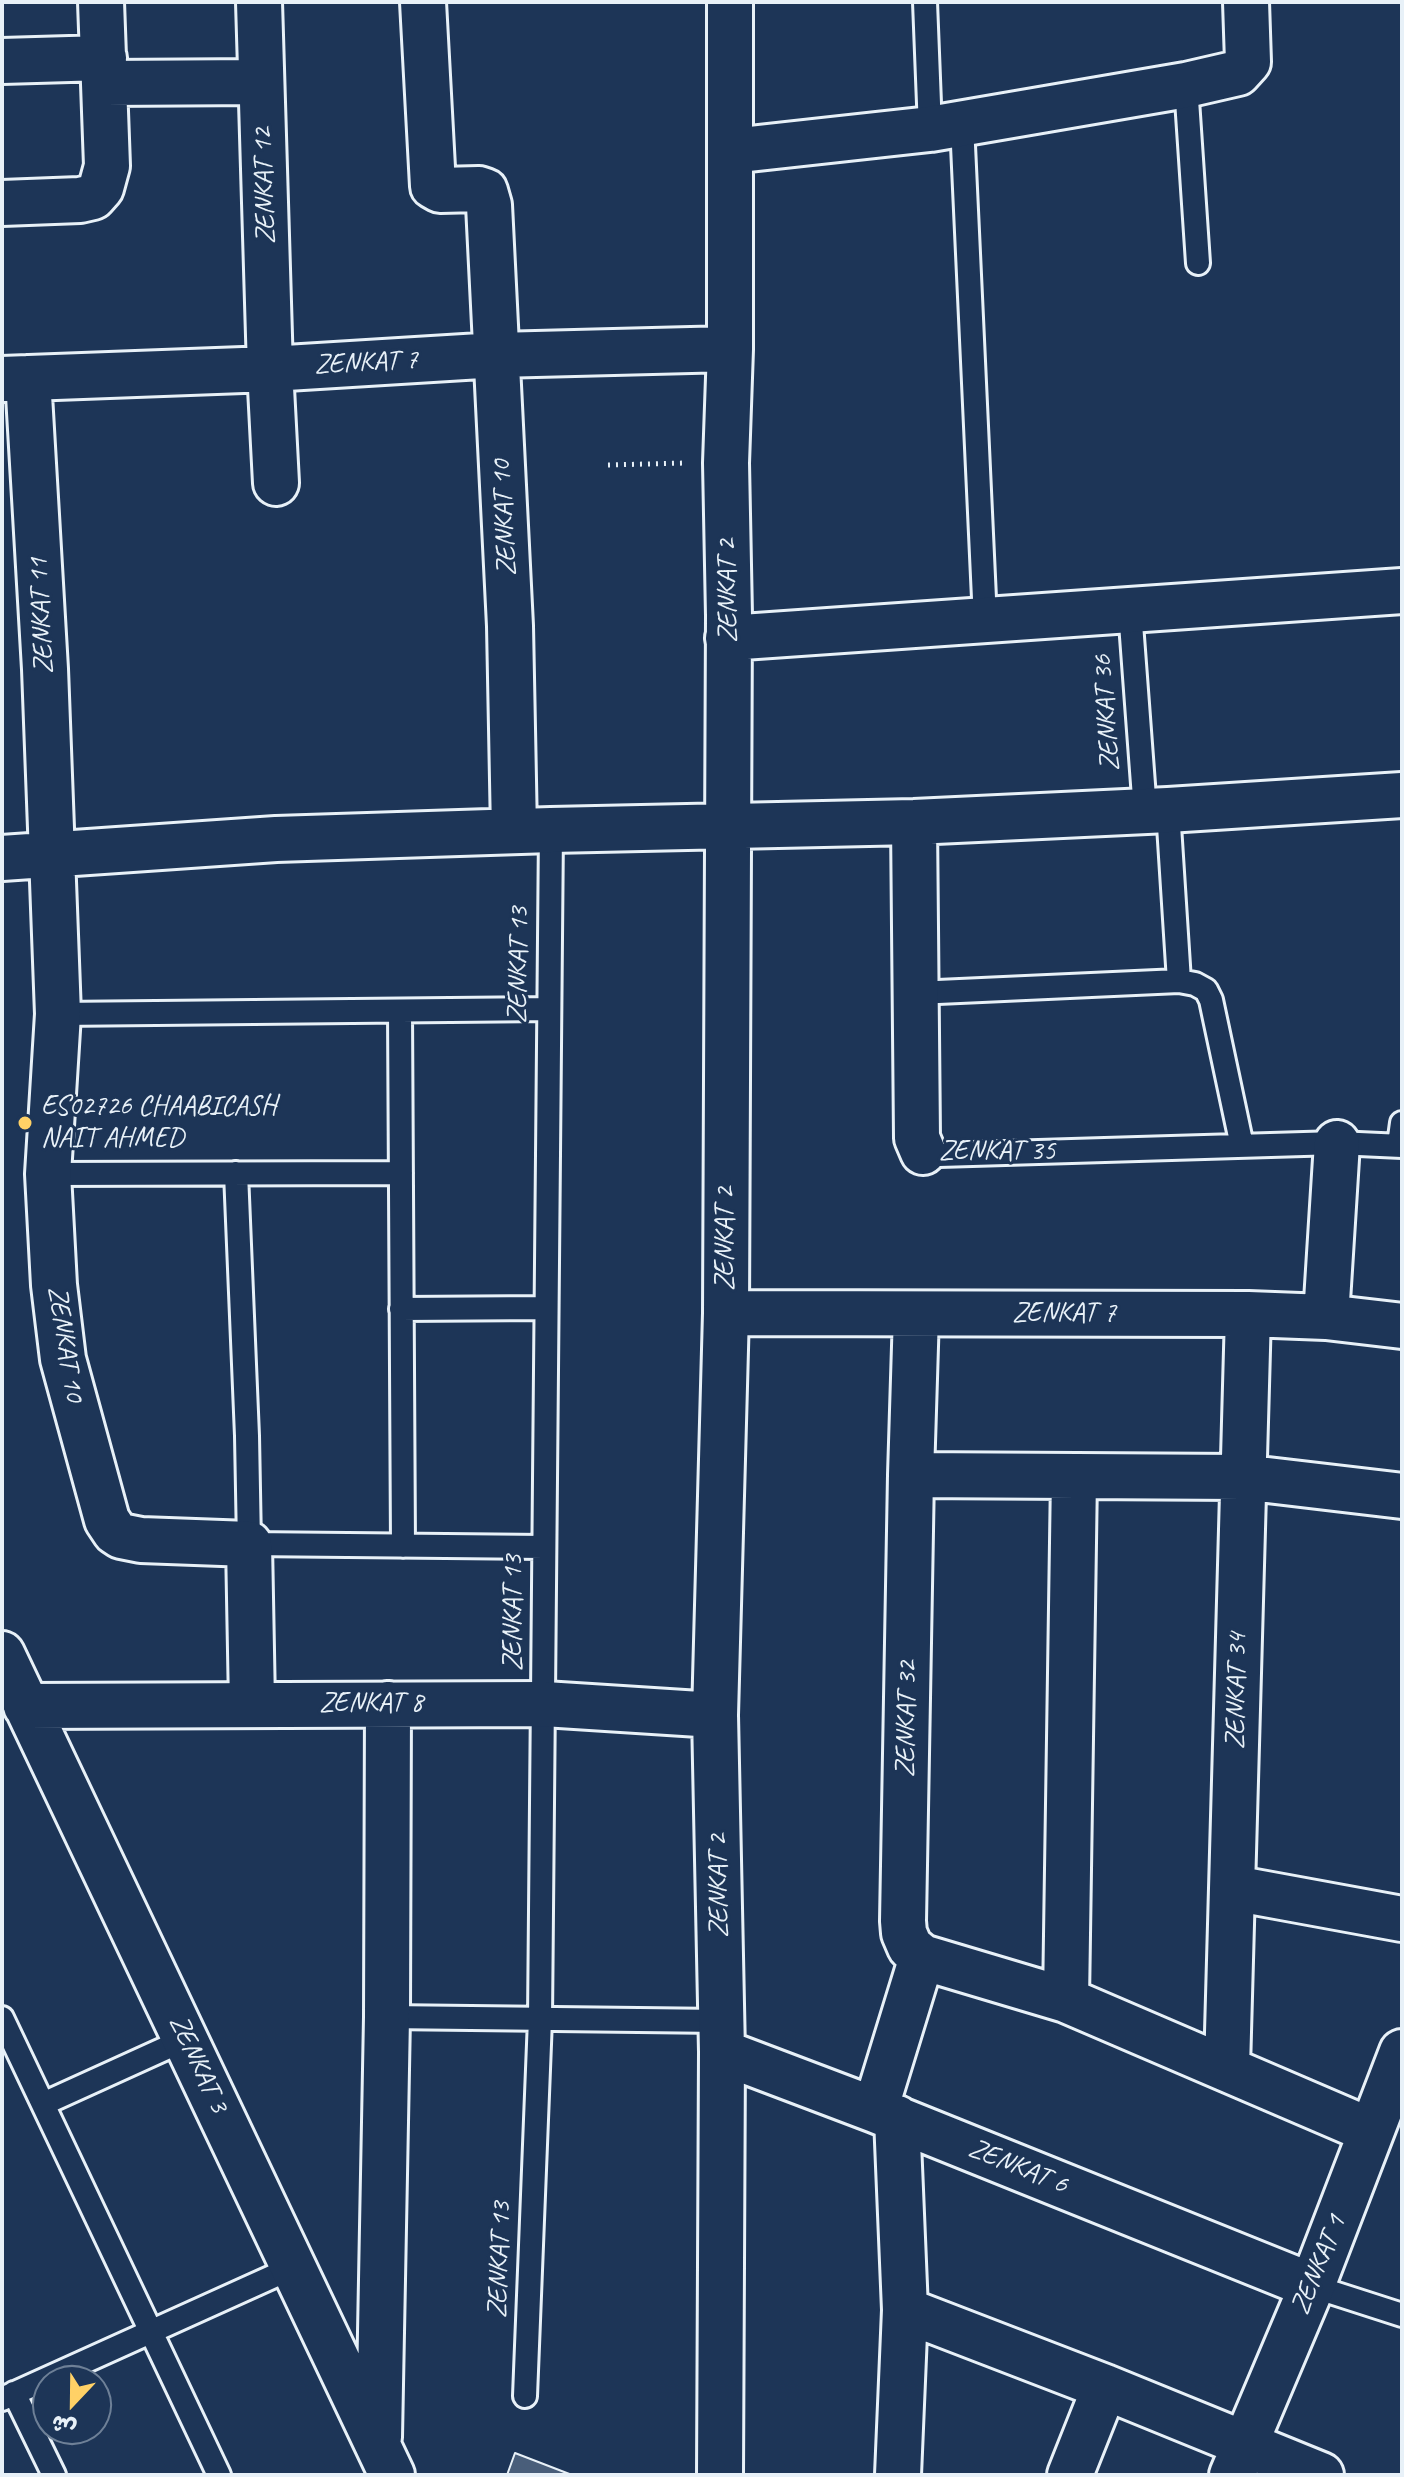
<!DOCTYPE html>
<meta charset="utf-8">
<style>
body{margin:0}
#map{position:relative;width:1404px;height:2477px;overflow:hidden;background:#1d3557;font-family:Caveat,"Playpen Sans Arabic",sans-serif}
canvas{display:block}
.frame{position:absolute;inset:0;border:4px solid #e8f1f8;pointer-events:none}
.north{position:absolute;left:32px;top:2365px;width:80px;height:80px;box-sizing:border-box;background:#1d3557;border:2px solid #6e8097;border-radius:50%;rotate:202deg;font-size:22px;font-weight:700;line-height:32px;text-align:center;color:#e8f1f8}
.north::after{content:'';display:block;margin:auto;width:28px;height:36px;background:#ffd166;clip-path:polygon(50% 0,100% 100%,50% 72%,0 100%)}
</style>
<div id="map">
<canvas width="1404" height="2477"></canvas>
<div class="frame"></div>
<div class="north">ش</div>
</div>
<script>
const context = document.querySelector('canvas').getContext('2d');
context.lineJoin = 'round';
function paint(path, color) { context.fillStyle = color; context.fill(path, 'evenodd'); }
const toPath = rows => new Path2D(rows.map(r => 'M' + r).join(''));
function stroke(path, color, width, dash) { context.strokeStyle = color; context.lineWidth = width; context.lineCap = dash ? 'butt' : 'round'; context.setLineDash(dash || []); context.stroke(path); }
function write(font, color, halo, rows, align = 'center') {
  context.font = font + ' Caveat,sans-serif'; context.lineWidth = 6; context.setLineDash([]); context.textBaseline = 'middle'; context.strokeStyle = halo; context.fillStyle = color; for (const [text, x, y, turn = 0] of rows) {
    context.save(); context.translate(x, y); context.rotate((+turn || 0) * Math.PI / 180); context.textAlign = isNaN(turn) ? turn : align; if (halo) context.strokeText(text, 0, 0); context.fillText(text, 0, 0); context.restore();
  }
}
const building = toPath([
 [515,2453,572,2475,507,2475,515,2453]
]);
paint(building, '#495e7a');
stroke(building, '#e8f1f8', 2);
const lane = toPath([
 [925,2,930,129],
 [1186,85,1198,263],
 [962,124,985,620],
 [1130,610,1145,811],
 [1168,810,1179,981],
 [916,993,1179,981,1195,984,1206,990,1211,1000,1242,1146],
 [400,1011,403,1546],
 [58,1014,548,1009],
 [1399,1145,1402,1123],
 [923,1152,939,1155,1337,1143,1402,1146],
 [236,1173,247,1436,249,1544,544,1547],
 [48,1174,401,1173],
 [401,1309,546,1308],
 [387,2017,722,2021],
 [2,2018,219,2475],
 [43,2104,186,2039],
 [1312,2286,1402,2315],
 [14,2393,54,2475],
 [525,2396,540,2019,551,830],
 [2,2399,294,2267]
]);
const street = toPath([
 [259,2,270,369,276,483],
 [423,2,433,186,440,190,479,189,485,191,489,205,510,626,514,831],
 [2,61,104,58],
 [105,83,260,82],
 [731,151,930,129,1186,85,1238,73,1248,62,1246,2],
 [2,203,80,200,93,197,101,188,107,166,101,2],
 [28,378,45,669,58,1014,48,1174,54,1285,63,1359,107,1520,115,1532,121,1536,141,1540,249,1544,252,1704],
 [2,379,270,369,497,355,730,349],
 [728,638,1402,591],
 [914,822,917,1138,923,1152],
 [2,858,276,839,551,830,914,822,1168,810,1402,795],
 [726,1313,1248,1314,1326,1317,1402,1326],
 [1326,1317,1337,1143],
 [911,1475,1242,1477,1402,1496],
 [2,1654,392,2475],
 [26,1706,544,1704,715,1715],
 [1233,1888,1402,1919],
 [922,1957,1066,2000,1371,2131],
 [1066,2000,1074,1477],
 [722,2052,875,2110,1312,2286],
 [1227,2068,1248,1314],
 [875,2110,922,1957,910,1947,904,1933,903,1921,911,1475,916,1314],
 [897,2118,905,2310,898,2475],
 [905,2310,1105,2387,1321,2475],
 [379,2437,387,2017,388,1704],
 [720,2475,722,2052,715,1715,726,1313,729,616,726,463,730,349,730,2],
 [1070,2475,1105,2387],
 [1232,2475,1312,2286,1402,2052]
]);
stroke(lane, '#e8f1f8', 28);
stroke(street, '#e8f1f8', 50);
stroke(toPath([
 [608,465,685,463]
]), '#e8f1f8', 5, [2, 6]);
stroke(lane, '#1d3557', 22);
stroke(street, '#1d3557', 44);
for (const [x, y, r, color] of [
 [25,1123,8,"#ffd166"]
]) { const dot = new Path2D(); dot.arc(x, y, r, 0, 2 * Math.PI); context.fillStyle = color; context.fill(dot); stroke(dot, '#1d3557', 3); }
write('28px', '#e8f1f8', '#1d3557', [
 ["ZENKAT 12",265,186,-92],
 ["ZENKAT 7",366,363,-3],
 ["ZENKAT 10",505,518,-93],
 ["ZENKAT 2",728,591,-91],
 ["ZENKAT 11",42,616,-93],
 ["ZENKAT 36",1107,713,-94],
 ["ZENKAT 13",519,965,-89],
 ["ZENKAT 35",997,1152],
 ["ZENKAT 2",726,1239,-90],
 ["ZENKAT 7",1064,1314],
 ["ZENKAT 10",65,1344,81],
 ["ZENKAT 13",514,1613,-90],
 ["ZENKAT 34",1237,1691,-89],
 ["ZENKAT 8",371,1704],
 ["ZENKAT 32",907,1719,-89],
 ["ZENKAT 2",719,1886,-91],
 ["ZENKAT 3",198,2064,65],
 ["ZENKAT 6",1018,2167,22],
 ["ZENKAT 13",500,2260,-88],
 ["ZENKAT 1",1319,2265,-68]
]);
write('28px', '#e8f1f8', '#1d3557', [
 ["ES02726 CHAABICASH",41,1107],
 ["NAIT AHMED",41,1139]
], 'left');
</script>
